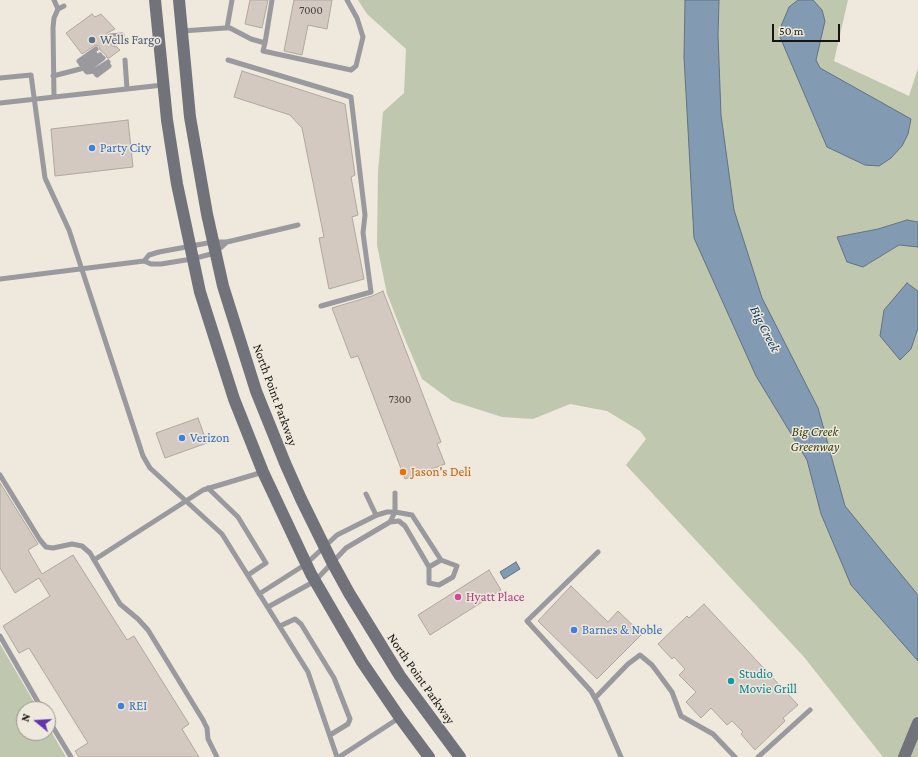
<!DOCTYPE html>
<style>
body{margin:0}
#map{position:relative;width:918px;height:757px;overflow:hidden;background:#eee8dd;font-family:"Crimson Pro",serif}
canvas{display:block}
.north{position:absolute;left:16px;top:701px;width:40px;height:40px;box-sizing:border-box;background:#eee8dd;border:1px solid #98938b;border-radius:50%;rotate:288deg;font-size:11px;font-weight:700;line-height:16px;text-align:center;color:#161410}
.north::after{content:'';display:block;margin:auto;width:14px;height:18px;background:#6035ad;clip-path:polygon(50% 0,100% 100%,50% 72%,0 100%)}
.scale{position:absolute;left:772px;top:24px;width:68px;height:18px;box-sizing:border-box;border:2px solid #161410;border-top:0;padding-left:5px;font-size:12px;line-height:14px;white-space:nowrap;color:#161410;-webkit-text-stroke:3px #eee8dd;paint-order:stroke}
</style>
<div id="map">
<canvas width="918" height="757"></canvas>
<div class="north">N</div>
<div class="scale">50 m</div>
</div>
<script>
const context = document.querySelector('canvas').getContext('2d');
context.lineJoin = 'round';
function paint(path, color) { context.fillStyle = color; context.fill(path, 'evenodd'); }
const toPath = rows => new Path2D(rows.map(r => 'M' + r).join(''));
function stroke(path, color, width, dash) { context.strokeStyle = color; context.lineWidth = width; context.lineCap = dash ? 'butt' : 'round'; context.setLineDash(dash || []); context.stroke(path); }
function write(font, color, halo, rows, align = 'center') {
  context.font = font + ' "Crimson Pro",serif'; context.lineWidth = 3; context.setLineDash([]); context.textBaseline = 'middle'; context.strokeStyle = halo; context.fillStyle = color; for (const [text, x, y, turn = 0] of rows) {
    context.save(); context.translate(x, y); context.rotate((+turn || 0) * Math.PI / 180); context.textAlign = isNaN(turn) ? turn : align; if (halo) context.strokeText(text, 0, 0); context.fillText(text, 0, 0); context.restore();
  }
}
paint(toPath([
 [358,0,848,0,834,61,909,96,918,68,918,222,907,220,878,229,837,237,863,267,899,245,918,247,918,291,907,283,911,349,918,328,918,757,883,757,804,657,626,465,646,439,640,431,607,411,570,404,533,419,502,417,452,401,422,379,404,337,387,294,377,245,378,172,383,112,404,93,406,49,367,14],
 [0,644,38,709,24,709,24,733,48,733,48,726,66,757,0,757]
]), '#c0c7af');
const water = toPath([
 [685,0,719,0,718,35,721,115,734,210,762,298,818,408,845,506,918,595,918,661,851,585,821,514,807,460,756,376,694,238,684,57,685,0],
 [798,0,813,0,822,10,825,21,816,60,820,68,911,119,908,134,902,146,891,158,879,166,865,165,827,147,780,37,784,32,781,26,787,12,789,7,798,0],
 [907,220,918,222,918,247,899,245,863,267,847,262,837,237,878,229,907,220],
 [907,283,918,291,918,328,911,349,900,360,880,336,884,310,907,283],
 [516,562,520,569,504,579,500,572,516,562]
]);
paint(water, '#829ab2');
stroke(water, '#627281', 1);
const building = toPath([
 [250,0,268,0,262,28,245,24,250,0],
 [294,0,332,0,327,29,308,25,302,55,284,51,294,0],
 [92,14,95,17,101,14,115,29,107,33,106,37,108,39,112,40,111,44,112,46,117,47,120,50,109,58,107,58,106,55,100,50,99,46,96,45,82,54,66,33,92,14],
 [242,71,345,104,355,175,351,177,358,215,352,217,364,279,329,289,319,238,324,237,302,128,290,115,234,97,242,71],
 [128,120,133,167,55,176,51,129,128,120],
 [383,291,441,442,437,444,445,464,405,479,358,356,351,358,332,308,372,296,383,291],
 [198,418,207,443,165,458,156,433,198,418],
 [0,483,38,544,28,550,42,574,73,555,127,640,134,636,189,724,182,729,199,757,79,757,75,751,88,743,29,648,19,653,3,626,50,596,39,578,15,593,0,568,0,483],
 [489,570,501,590,430,635,418,615,489,570],
 [571,586,608,622,618,611,642,634,597,679,538,621,571,586],
 [704,604,798,705,783,718,785,721,755,750,741,734,743,732,732,721,727,725,711,708,701,718,686,702,696,692,679,675,685,669,674,657,672,659,658,644,687,616,689,618,704,604]
]);
paint(building, '#d3c9c1');
stroke(building, '#b0a79e', 1);
stroke(toPath([
 [54,0,58,9],
 [227,28,232,0],
 [182,31,225,28,230,28,251,39,265,43,272,0],
 [110,36,122,35],
 [115,43,123,41],
 [265,43,263,51,351,70,356,66,363,37,357,18,347,0],
 [96,49,79,61,84,68,87,72,94,71,97,75,109,66],
 [125,60,127,89],
 [228,60,351,97,365,215,363,233,371,292,321,306],
 [81,64,95,54],
 [86,71,103,58],
 [94,71,108,62],
 [53,76,84,68,100,55],
 [0,78,31,75,45,178,69,230,143,456,150,468,222,534,308,672,337,757],
 [54,97,53,28,54,18,58,9,64,6],
 [0,103,163,85],
 [144,261,149,255,159,252,213,242,227,242,298,225],
 [0,279,144,261,151,264,161,264,192,259,215,253,227,242],
 [0,475,40,540,46,547,53,548,72,544,82,546,90,553,120,604,138,619,148,630,203,720,207,728,208,739,217,757],
 [208,488,238,517,266,563,248,575],
 [366,494,376,515],
 [598,552,527,621,591,691,598,704,621,757],
 [94,560,203,490,263,472],
 [429,567,429,583,439,585,453,577,457,566,441,560],
 [259,594,306,564,337,535,377,515,387,512,395,512,412,515,441,560,429,567,405,526,399,521,390,522],
 [268,607,315,581,346,548,390,522,395,512,395,493],
 [280,626,295,619,301,624,334,678,350,719,348,724,330,735],
 [0,636,42,709],
 [595,698,628,664,640,655,652,665,672,692,681,716,713,734,735,757],
 [48,719,71,757],
 [339,757,399,718],
 [758,757,810,710]
]), '#99999e', 5);
stroke(toPath([
 [155,0,167,120,177,184,200,292,234,399,263,472,311,574,362,662,400,718,429,757],
 [179,0,190,117,207,214,223,286,256,391,285,463,301,499,332,562,349,593,400,676,460,757],
 [904,757,918,723]
]), '#72727a', 12);
for (const [x, y, r, color] of [
 [92,40,4,"#5c6f8a"],
 [92,148,4,"#3f7fe0"],
 [182,438,4,"#3f7fe0"],
 [403,472,4,"#e8710a"],
 [458,597,4,"#d1479c"],
 [574,630,4,"#3f7fe0"],
 [731,681,4,"#0f9aa8"],
 [121,706,4,"#3f7fe0"]
]) { const dot = new Path2D(); dot.arc(x, y, r, 0, 2 * Math.PI); context.fillStyle = color; context.fill(dot); stroke(dot, '#eee8dd', 1.5); }
write('11px', '#45413c', null, [
 ["7000",311,11],
 ["7300",400,400]
]);
write('13px', '#4e5e75', '#eee8dd', [
 ["Wells Fargo",100,40]
], 'left');
write('13px', '#366cbe', '#eee8dd', [
 ["Party City",100,148],
 ["Verizon",190,438],
 ["Barnes & Noble",582,630],
 ["REI",129,706]
], 'left');
write('13px', '#161410', '#eee8dd', [
 ["North Point Parkway",275,395,70],
 ["North Point Parkway",421,679,55]
]);
write('italic 13px', '#35400a', '#eee8dd', [
 ["Big Creek",815,432],
 ["Greenway",815,447]
]);
write('13px', '#c56008', '#eee8dd', [
 ["Jason's Deli",411,472]
], 'left');
write('13px', '#b23c85', '#eee8dd', [
 ["Hyatt Place",466,597]
], 'left');
write('13px', '#0d838f', '#eee8dd', [
 ["Studio",739,674],
 ["Movie Grill",739,689]
], 'left');
write('italic 14px', '#10385a', '#eee8dd', [
 ["Big Creek",765,329,63]
]);
</script>
